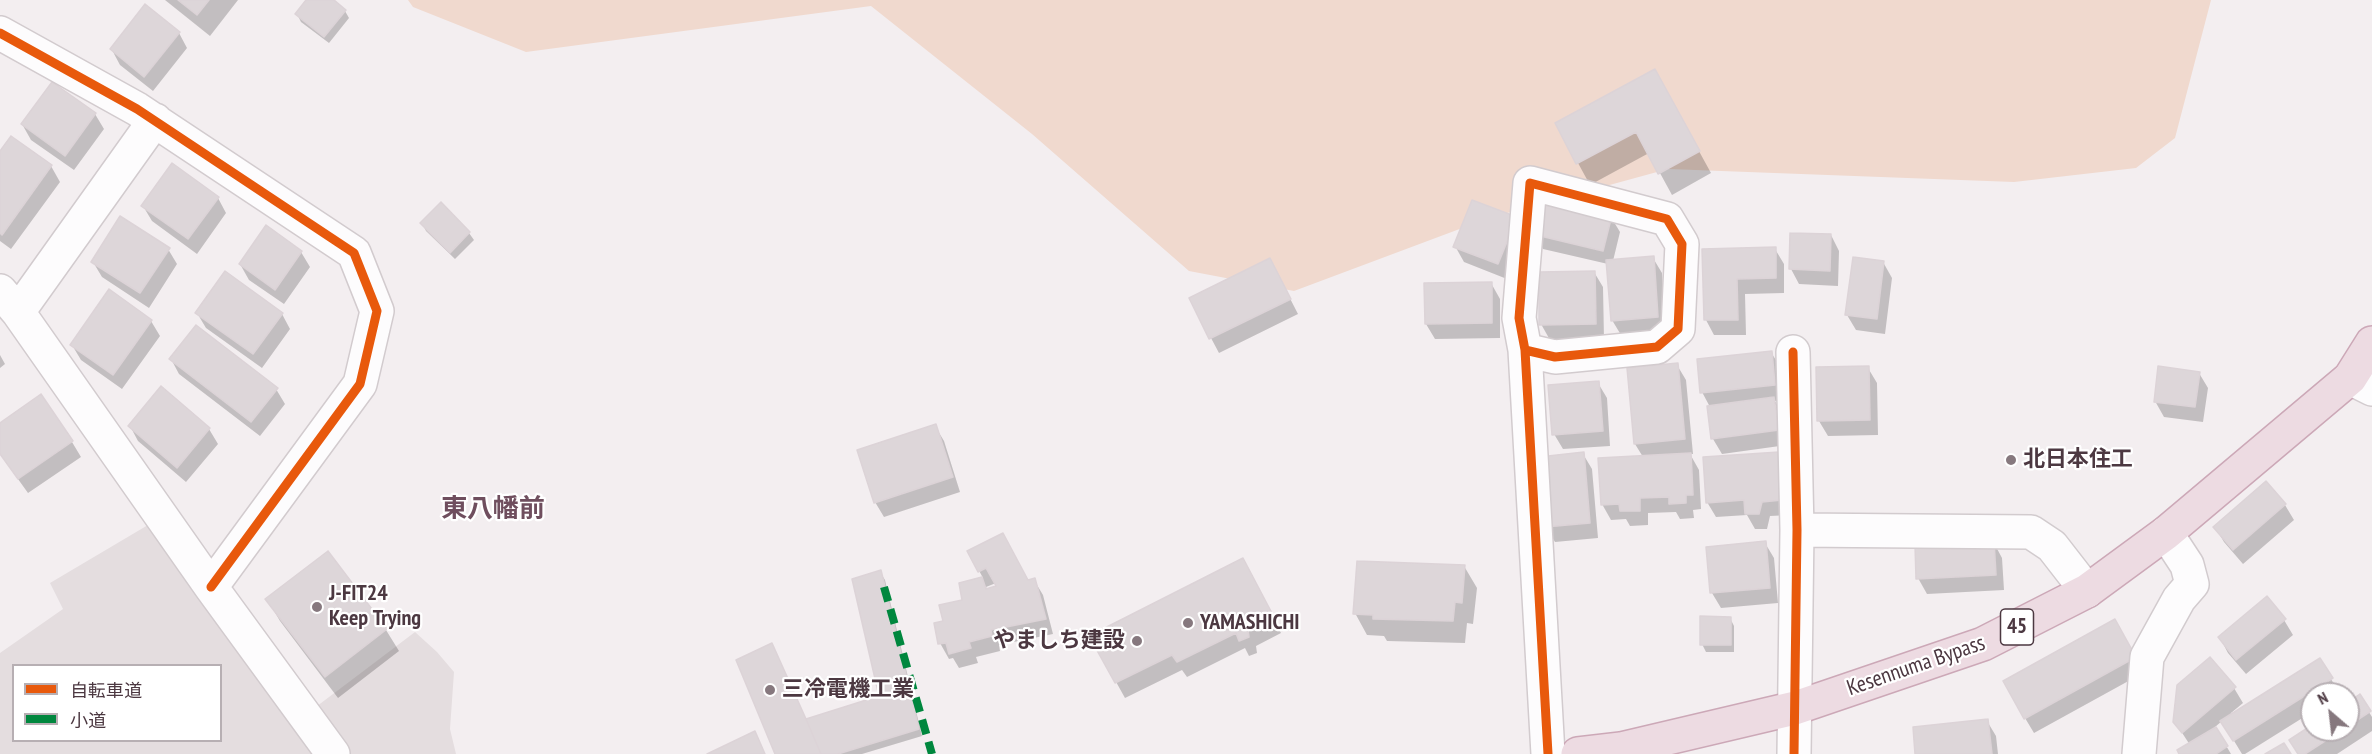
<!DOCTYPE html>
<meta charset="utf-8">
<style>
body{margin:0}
#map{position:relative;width:2372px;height:754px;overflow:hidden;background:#f3eef0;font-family:"PT Sans Narrow","Noto Sans JP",sans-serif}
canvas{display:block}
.legend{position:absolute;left:12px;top:664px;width:210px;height:78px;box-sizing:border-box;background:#fff;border:2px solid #b7afb3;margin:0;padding:8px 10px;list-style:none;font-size:18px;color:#4c3841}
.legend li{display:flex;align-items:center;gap:12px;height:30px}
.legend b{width:30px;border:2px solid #b7afb3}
.north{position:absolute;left:2300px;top:682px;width:60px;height:60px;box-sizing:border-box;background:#fff;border:2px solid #b7afb3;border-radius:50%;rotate:332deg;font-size:16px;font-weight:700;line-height:24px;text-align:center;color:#4c3841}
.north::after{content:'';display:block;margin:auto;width:21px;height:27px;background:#86787e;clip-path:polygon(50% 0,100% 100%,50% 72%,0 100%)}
</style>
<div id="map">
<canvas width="2372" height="754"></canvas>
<ul class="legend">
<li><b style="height:8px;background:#e8590c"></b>自転車道</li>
<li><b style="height:8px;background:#00873e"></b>小道</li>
</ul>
<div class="north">N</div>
</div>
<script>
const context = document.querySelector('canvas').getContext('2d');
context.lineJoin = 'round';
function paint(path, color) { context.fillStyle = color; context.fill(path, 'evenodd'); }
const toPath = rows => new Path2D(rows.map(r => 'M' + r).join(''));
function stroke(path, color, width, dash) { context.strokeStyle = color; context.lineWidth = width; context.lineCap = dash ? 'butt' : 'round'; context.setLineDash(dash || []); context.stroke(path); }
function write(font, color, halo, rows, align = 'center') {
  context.font = font + ' "PT Sans Narrow","Noto Sans JP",sans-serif'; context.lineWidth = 4.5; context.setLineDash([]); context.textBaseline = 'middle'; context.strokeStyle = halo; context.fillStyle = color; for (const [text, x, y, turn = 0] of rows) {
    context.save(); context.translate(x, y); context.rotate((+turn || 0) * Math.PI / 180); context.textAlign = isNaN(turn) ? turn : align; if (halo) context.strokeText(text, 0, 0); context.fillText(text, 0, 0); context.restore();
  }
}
paint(toPath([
 [408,0,2211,0,2175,138,2136,168,2014,182,1668,169,1489,218,1294,291,1189,271,1032,134,871,6,526,52,413,7]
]), '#f0d9ce');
paint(toPath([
 [148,525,223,616,292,725,415,632,437,652,454,672,450,729,456,754,0,754,0,653,63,609,50,583],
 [14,666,220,666,220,740,14,740]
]), '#e4dddf');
paint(toPath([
 [165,0,238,0,210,36],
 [308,0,332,0,345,11,349,18,329,43,301,22,297,14],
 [179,33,187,48,153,91,120,65,112,50],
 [1667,93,1711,173,1672,195,1649,153,1590,185,1578,163],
 [95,114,104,129,74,170,31,140,22,124],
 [0,154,51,166,60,182,11,249,0,241],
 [218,198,226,213,197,254,152,221,143,206],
 [1611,217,1620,232,1613,261,1653,258,1662,273,1666,332,1621,335,1612,320,1608,264,1543,249,1534,234],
 [1516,219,1507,279,1464,262,1455,246],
 [422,223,469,233,474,240,455,259,426,231],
 [1831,235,1839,251,1838,286,1799,284,1791,269],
 [168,249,177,264,149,308,102,277,93,262],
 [1775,249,1784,264,1784,293,1745,294,1746,335,1714,335,1706,320,1704,250],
 [301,252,310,267,284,304,249,280,240,264],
 [1883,262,1892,278,1885,334,1856,330,1847,315],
 [1594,272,1603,287,1604,339,1550,340,1541,324],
 [1278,275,1298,314,1219,353,1211,338],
 [1491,283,1500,299,1500,338,1435,339,1426,324],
 [197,313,282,314,290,329,262,368,206,328],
 [151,321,160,336,122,389,81,360,72,345],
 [1771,352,1780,367,1783,400,1775,401,1782,413,1787,445,1722,454,1713,439,1710,407,1702,392],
 [0,355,5,364,0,368],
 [171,359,276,389,285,404,260,436,179,374],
 [1677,365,1686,380,1693,454,1690,454,1699,470,1701,509,1693,510,1694,518,1680,519,1676,512,1648,513,1648,525,1630,526,1626,519,1611,520,1602,504,1643,457,1635,444],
 [1868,368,1877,383,1878,435,1828,436,1819,421],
 [2199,373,2208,388,2203,422,2164,417,2155,401],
 [1598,383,1607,398,1610,446,1563,449,1554,434],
 [0,424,72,442,81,457,28,493,0,454],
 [130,426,209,429,218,444,186,482,138,441],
 [935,426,944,441,960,492,884,517,875,502],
 [1778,453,1790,515,1770,516,1767,529,1755,529,1747,515,1716,517,1707,502],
 [1583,454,1592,469,1598,538,1555,542,1546,527],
 [2266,483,2285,505,2294,520,2243,564,2224,542,2215,527],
 [1765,543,1774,558,1778,603,1721,608,1712,593],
 [1994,543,2002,558,2004,590,1927,594,1918,578],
 [969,552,1028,581,1034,580,1043,595,1053,634,999,645,1000,651,976,657,978,663,959,668,953,658,949,659,940,643,945,622,964,601,960,584,983,578],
 [996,583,998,587,988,590,986,587],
 [328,553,386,630,399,651,338,698,280,621,267,599],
 [1464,566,1477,588,1473,624,1467,623,1465,643,1387,641,1384,636,1367,635,1355,613],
 [880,572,885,580,922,736,862,754,776,754,771,645,806,720,881,697],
 [1252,575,1281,633,1256,646,1257,653,1249,656,1245,648,1187,677,1182,670,1125,698,1091,637],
 [1730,618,1734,626,1734,652,1706,652,1702,644],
 [2284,620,2293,635,2246,674,2228,653,2220,638],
 [2114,621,2143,673,2034,733,2025,718],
 [2331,679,2340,694,2312,694,2312,712,2245,754,2242,754,2222,721,2215,727,2231,754,2181,754,2190,745,2175,722,2234,688,2243,703,2231,713,2232,715],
 [2359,696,2372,717,2372,731,2337,754,2299,754,2312,727,2312,730,2348,730,2348,704],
 [1987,721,1996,736,1998,754,1917,754]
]), '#0003');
const building = toPath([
 [178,0,209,0,197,15,178,0],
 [306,0,334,0,346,10,324,37,295,14,306,0],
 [145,4,180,32,144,77,110,49,145,4],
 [1655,69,1700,151,1658,174,1636,132,1576,164,1555,123,1655,69],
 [52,82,96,113,65,156,21,124,52,82],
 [11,136,52,165,2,235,0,233,0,151,11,136],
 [172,163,219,197,188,239,141,206,172,163],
 [1541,199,1612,215,1603,251,1532,234,1541,199],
 [1472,200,1517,217,1498,264,1453,247,1472,200],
 [441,202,470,232,450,253,420,223,441,202],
 [120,216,170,248,140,293,91,262,120,216],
 [266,225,302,251,275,290,239,264,266,225],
 [1790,233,1831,234,1830,271,1789,269,1790,233],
 [1776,247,1776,278,1737,279,1738,320,1704,320,1702,249,1776,247],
 [1654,256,1658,317,1611,321,1606,260,1654,256],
 [1853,257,1884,261,1877,319,1845,315,1853,257],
 [1270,258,1291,299,1209,339,1189,298,1270,258],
 [225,271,283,313,253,354,195,313,225,271],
 [1595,271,1596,324,1539,325,1539,272,1595,271],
 [1492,282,1492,323,1425,324,1424,283,1492,282],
 [109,289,152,320,113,375,70,345,109,289],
 [196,325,278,388,251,422,169,359,196,325],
 [1772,351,1775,385,1700,393,1697,359,1772,351],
 [1678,363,1685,439,1634,444,1627,368,1678,363],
 [1869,366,1870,420,1817,421,1816,367,1869,366],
 [2158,366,2200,372,2195,407,2154,402,2158,366],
 [1599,381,1603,431,1552,435,1548,385,1599,381],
 [161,386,210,428,177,468,128,426,161,386],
 [41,394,73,441,18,479,0,454,0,423,41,394],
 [1774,397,1779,430,1711,439,1707,406,1774,397],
 [936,424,953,477,874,503,857,450,936,424],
 [1584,452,1590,523,1545,527,1539,457,1584,452],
 [1779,452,1782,500,1762,502,1759,514,1745,514,1744,500,1706,503,1703,457,1779,452],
 [1691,453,1693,495,1686,495,1686,503,1669,504,1669,497,1640,498,1640,511,1620,511,1619,504,1601,505,1598,458,1691,453],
 [2266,481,2286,504,2233,550,2213,527,2266,481],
 [1003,533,1028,580,1035,578,1046,619,991,630,992,636,969,642,971,648,949,654,946,643,938,644,934,623,943,621,939,605,962,600,959,583,982,577,986,589,996,586,986,568,978,572,967,551,1003,533],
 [1766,541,1770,588,1710,593,1706,547,1766,541],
 [1994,541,1996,575,1916,579,1915,545,1994,541],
 [328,551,387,629,325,677,265,599,328,551],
 [1243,558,1274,617,1248,630,1249,637,1239,641,1236,633,1177,662,1172,655,1115,683,1089,636,1243,558],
 [1357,561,1465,565,1462,603,1455,602,1453,621,1373,619,1373,615,1353,614,1357,561],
 [881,570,919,729,838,754,821,754,806,719,879,696,852,579,881,570],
 [2267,596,2286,619,2236,660,2218,637,2267,596],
 [1700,616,1731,617,1731,645,1700,645,1700,616],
 [2115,619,2136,657,2024,719,2003,681,2115,619],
 [772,643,806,719,821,754,775,754,736,660,772,643],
 [2210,657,2236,687,2182,733,2173,722,2177,685,2210,657],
 [2320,658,2333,678,2233,741,2220,721,2320,658],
 [2360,694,2371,711,2348,726,2348,702,2360,694],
 [1988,719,1992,754,1915,754,1913,727,1988,719],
 [2312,725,2312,730,2342,730,2305,754,2298,754,2289,740,2312,725],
 [2216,727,2228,746,2216,754,2179,754,2177,750,2216,727],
 [755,731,765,754,707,754,755,731],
 [2284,743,2291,754,2265,754,2284,743]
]);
paint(building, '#ddd6d9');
stroke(building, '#dcd3d7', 1.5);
const minor = toPath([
 [0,33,137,109,354,253,377,311,360,384,211,587],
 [0,291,18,312,211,587,333,754],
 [18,312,155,120],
 [1525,350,1555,357,1657,347,1678,329,1682,244,1667,219,1530,183,1519,318,1525,350,1548,754],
 [1793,352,1797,530,1794,754],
 [2350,378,2372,389],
 [1797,530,2031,532,2052,546,2087,591],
 [2139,754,2147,657,2179,599,2192,584,2187,565,2166,533]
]);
const highway = toPath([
 [1578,754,1621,749,1795,708,1983,644,2087,591,2166,533,2350,378,2372,343]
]);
stroke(minor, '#d2cbce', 36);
stroke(highway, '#cca8b7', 36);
stroke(minor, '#fdfcfd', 33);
stroke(highway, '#eddbe2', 33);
stroke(toPath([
 [884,587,932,754]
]), '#00873e', 8, [15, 8]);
stroke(toPath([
 [0,33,137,109,354,253,377,311,360,384,211,587],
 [1525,350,1555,357,1657,347,1678,329,1682,244,1667,219,1530,183,1519,318,1525,350,1548,754],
 [1793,352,1797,530,1794,754]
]), '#e8590c', 9);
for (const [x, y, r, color] of [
 [2011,460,6,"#86787e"],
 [317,607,6,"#86787e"],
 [1188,623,6,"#86787e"],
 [1137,641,6,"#86787e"],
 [770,690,6,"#86787e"]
]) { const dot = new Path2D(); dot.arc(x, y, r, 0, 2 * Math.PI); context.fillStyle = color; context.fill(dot); stroke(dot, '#fff', 2); }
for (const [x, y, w] of [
 [2017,627,33]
]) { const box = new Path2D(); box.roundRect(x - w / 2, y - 18, w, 36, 4.5); context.fillStyle = '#fff'; context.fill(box); stroke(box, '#4c3841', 1.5); }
write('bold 21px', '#4c3841', null, [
 ["45",2017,627]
]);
write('bold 22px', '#4c3841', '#fff', [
 ["北日本住工",2023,460],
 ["J-FIT24",329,594],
 ["Keep Trying",329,619],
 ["YAMASHICHI",1200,623],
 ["やましち建設",1125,641,"right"],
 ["三冷電機工業",782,690]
], 'left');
write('22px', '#4c3841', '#fff', [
 ["Kesennuma Bypass",1916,666,-19]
]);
write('bold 26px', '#6f4e5e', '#fff', [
 ["東八幡前",493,510]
]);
</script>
